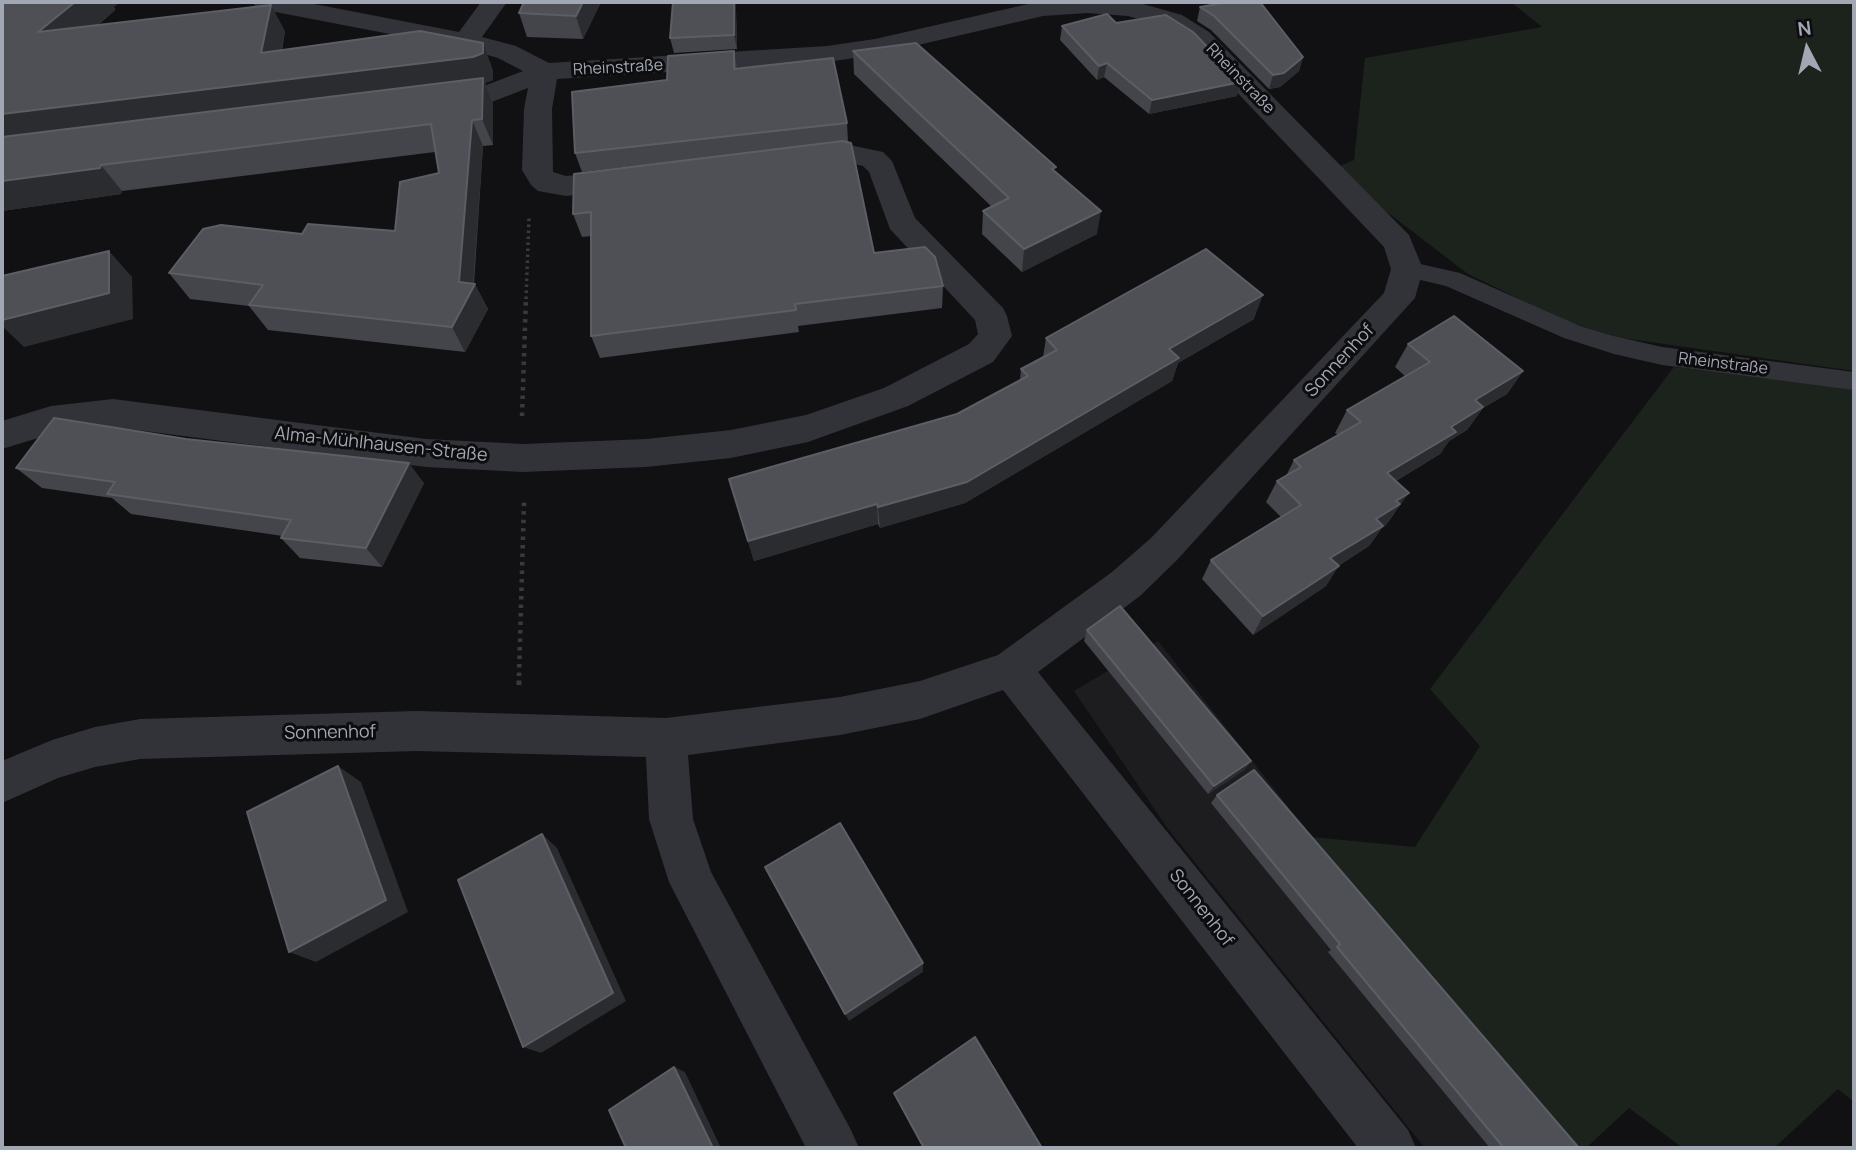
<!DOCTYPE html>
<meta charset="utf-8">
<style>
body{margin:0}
#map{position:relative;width:1856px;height:1150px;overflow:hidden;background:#111113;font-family:Manrope,sans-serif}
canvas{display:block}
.frame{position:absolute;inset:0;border:4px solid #a2a7b4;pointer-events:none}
.north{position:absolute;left:1772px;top:14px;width:70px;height:70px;-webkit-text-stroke:5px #0d0c0e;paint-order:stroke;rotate:353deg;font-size:19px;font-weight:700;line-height:28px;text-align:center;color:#a2a7b4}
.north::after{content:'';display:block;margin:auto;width:24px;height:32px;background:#a2a7b4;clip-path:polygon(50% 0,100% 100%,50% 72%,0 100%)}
</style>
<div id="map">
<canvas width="1856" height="1150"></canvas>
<div class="frame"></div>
<div class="north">N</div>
</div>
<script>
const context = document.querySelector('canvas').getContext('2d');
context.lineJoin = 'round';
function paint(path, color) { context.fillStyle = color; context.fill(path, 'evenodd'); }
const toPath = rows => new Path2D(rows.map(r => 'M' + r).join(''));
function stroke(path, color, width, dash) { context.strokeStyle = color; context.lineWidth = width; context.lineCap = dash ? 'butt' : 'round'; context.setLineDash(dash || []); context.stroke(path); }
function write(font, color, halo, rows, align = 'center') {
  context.font = font + ' Manrope,sans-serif'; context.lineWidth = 6; context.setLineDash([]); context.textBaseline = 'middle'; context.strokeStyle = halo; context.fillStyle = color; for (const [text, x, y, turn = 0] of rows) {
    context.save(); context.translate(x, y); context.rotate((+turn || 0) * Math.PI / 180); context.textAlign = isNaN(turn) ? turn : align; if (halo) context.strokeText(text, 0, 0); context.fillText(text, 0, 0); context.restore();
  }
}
paint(toPath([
 [1158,641,1312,837,1570,1148,1425,1148,1168,829,1074,691]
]), '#1d1d20');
paint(toPath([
 [1511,2,1854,2,1854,371,1622,338,1567,322,1468,274,1383,209,1340,166,1354,160,1365,58,1542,27],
 [1674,367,1854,388,1854,1102,1838,1089,1774,1148,1683,1148,1629,1108,1586,1148,1570,1148,1312,837,1415,847,1480,746,1430,689]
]), '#1c231d');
stroke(toPath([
 [526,299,529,218]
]), '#383a3f', 3.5, [2.5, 3.5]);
stroke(toPath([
 [522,416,526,297],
 [519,676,524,502]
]), '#383a3f', 4.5, [3.5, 5]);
stroke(toPath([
 [519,685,519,674]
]), '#383a3f', 5, [4.5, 6]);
paint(toPath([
 [1407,261,1460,273,1580,326,1614,336,1662,347,1854,372,1854,390,1662,365,1614,354,1564,338,1446,286,1399,275,1396,269,1399,263,1407,261]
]), '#323338');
paint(toPath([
 [252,2,304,2,459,32,481,2,507,2,482,37,516,46,549,63,827,46,875,39,1037,2,1136,2,1182,15,1209,32,1409,235,1423,269,1415,298,1177,560,1140,596,1038,672,1408,1130,1416,1148,1358,1148,1003,690,920,719,840,735,688,755,693,819,711,872,851,1130,859,1148,806,1148,669,882,649,819,646,757,417,751,140,759,95,767,58,778,2,803,2,761,52,740,95,727,140,719,417,711,666,718,840,697,920,681,998,655,1112,572,1151,538,1384,293,1391,269,1384,247,1191,44,1164,27,1128,16,1087,13,1043,16,875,55,827,62,557,79,552,109,553,172,566,176,624,170,634,173,639,180,634,187,624,190,566,196,538,191,531,185,522,170,524,109,528,88,489,103,436,110,426,107,422,101,426,95,484,86,523,71,498,58,463,48,265,10,256,7,252,2],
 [845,144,883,152,892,161,915,218,1003,308,1007,316,1012,336,993,362,908,406,808,442,731,458,646,467,523,472,426,467,113,427,51,434,2,449,2,421,51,406,113,399,426,439,523,444,646,439,731,430,806,415,884,388,969,344,978,334,975,320,890,229,869,172,863,166,845,162,802,168,792,166,787,159,792,152,802,150,845,144]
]), '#323338');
paint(toPath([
 [2,2,114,7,115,10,98,25,285,31,282,50,493,70,493,80,485,83,493,104,493,145,483,146,474,283,488,309,465,352,268,330,249,306,190,299,169,273,302,234,395,231,439,173,435,152,122,191,121,194,2,211],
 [601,2,583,39,527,37,519,13],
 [673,2,735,2,736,10,737,49,674,53,670,38],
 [1200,7,1303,57,1299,71,1280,87,1269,89,1211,30,1197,21],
 [1116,23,1237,96,1149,114,1104,77,1097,80,1060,40,1062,26],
 [734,51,737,69,847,123,848,142,846,142,874,253,943,286,942,308,798,326,799,332,600,358,591,336,591,236,582,237,573,214,703,158,582,172,575,153,667,80],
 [853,51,1056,173,1097,234,1022,272,982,234,983,211,992,207,854,74],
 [1254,319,1178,363,1172,381,965,503,880,528,878,524,754,561,729,479,957,414,1020,380,1021,369,1043,357,1046,338],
 [1408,344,1523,371,1507,394,1483,408,1467,430,1449,441,1440,454,1396,481,1394,514,1386,525,1382,528,1369,546,1338,566,1326,586,1253,635,1202,579,1211,560,1281,517,1266,502,1277,481,1286,476,1294,460,1338,435,1335,433,1347,410,1405,376,1395,367],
 [16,468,424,483,382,567,300,558,281,538,283,536,131,514,112,498,42,488],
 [1087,630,1251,761,1244,770,1208,794,1084,641],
 [1217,795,1579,1148,1490,1148,1328,952,1331,950,1211,803],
 [894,1093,1042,1148,923,1148]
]), '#44454b');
paint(toPath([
 [75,2,120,2,114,7,115,10,58,58,38,32],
 [583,2,601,2,583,39,576,16],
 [734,2,735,2,736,10,737,49,734,35],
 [271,5,285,31,276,80,261,53],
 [483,43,493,70,493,80,485,83,493,104,493,145,482,119,2,143,2,114],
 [1303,57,1299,71,1280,87,1269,89,1273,75],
 [1107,63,1104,77,1097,80,1099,66],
 [1241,82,1237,96,1149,114,1152,100],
 [472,120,483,146,473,287,475,284,488,309,465,352,452,327,459,282],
 [101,165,122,191,121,194,2,211,2,181],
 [1101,211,1097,234,1022,272,1024,249],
 [109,251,132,277,133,319,24,347,2,326,2,320],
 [1263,295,1254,319,1178,363,1172,381,965,503,880,528,878,507,1169,349],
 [1523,371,1507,394,1483,408,1467,430,1449,441,1440,454,1374,494,1387,473,1451,427,1475,400],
 [409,463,424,483,382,567,366,548],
 [1409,493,1394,514,1386,525,1382,528,1369,546,1318,578,1330,558,1396,501],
 [877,504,878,524,754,561,748,541],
 [1339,566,1326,586,1253,635,1263,616],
 [1251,761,1244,770,1208,794,1214,786],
 [338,766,361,782,408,912,316,962,289,952],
 [542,834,557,848,626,1001,541,1053,523,1047],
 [923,963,923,972,849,1021,845,1014],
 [674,1067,685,1072,721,1148,713,1148]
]), '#2b2c30');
const building = toPath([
 [2,2,75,2,38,32,271,5,261,53,420,31,483,43,483,53,473,57,2,114,2,2],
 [524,2,583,2,576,16,519,13,524,2],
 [673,2,734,2,734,35,670,38,673,2],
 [1228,2,1260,2,1303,57,1284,73,1273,75,1214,16,1200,7,1228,2],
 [1107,14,1116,23,1166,15,1193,32,1241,82,1152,100,1107,63,1099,66,1062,26,1107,14],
 [916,43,1056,167,1052,169,1101,211,1024,249,983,211,1009,198,853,51,916,43],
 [734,51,734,69,833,58,847,123,575,153,572,92,667,80,668,56,734,51],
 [483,78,482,119,472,120,459,282,475,284,452,327,249,305,263,285,169,273,203,229,221,225,302,234,308,224,395,231,400,182,439,173,431,124,101,165,100,168,2,181,2,137,483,78],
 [843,141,851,143,874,253,925,247,935,257,943,286,795,304,796,310,591,336,591,212,573,214,574,174,843,141],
 [1206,249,1263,295,1169,349,1179,358,967,482,878,507,877,504,748,541,729,479,957,414,1028,376,1021,369,1057,350,1046,338,1206,249],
 [109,251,109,293,2,320,2,276,109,251],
 [1454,316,1523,371,1475,400,1483,407,1451,427,1456,432,1387,473,1409,493,1396,501,1400,504,1376,519,1383,526,1330,558,1339,566,1263,616,1211,560,1301,505,1277,481,1301,467,1294,460,1361,422,1347,410,1430,362,1408,344,1454,316],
 [54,418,186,439,409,463,366,548,281,538,291,520,107,494,115,482,16,468,54,418],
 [1120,606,1251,761,1214,786,1087,630,1120,606],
 [338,766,386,900,289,952,247,812,338,766],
 [1254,770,1579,1148,1504,1148,1337,947,1340,944,1217,795,1254,770],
 [840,823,923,963,845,1014,765,867,840,823],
 [542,834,613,993,523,1047,458,880,542,834],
 [975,1037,1042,1148,924,1148,894,1093,975,1037],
 [674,1067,713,1148,626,1148,609,1110,674,1067]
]);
paint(building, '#4e5056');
stroke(building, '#5b5e65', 2);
write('16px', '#a2a7b4', '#0d0c0e', [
 ["Rheinstraße",618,68,-3],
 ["Rheinstraße",1240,79,46],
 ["Rheinstraße",1723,364,7]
]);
write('18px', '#a2a7b4', '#0d0c0e', [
 ["Sonnenhof",1340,361,-47],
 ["Alma-Mühlhausen-Straße",381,445,6],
 ["Sonnenhof",330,733,-1],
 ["Sonnenhof",1201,908,52]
]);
</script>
